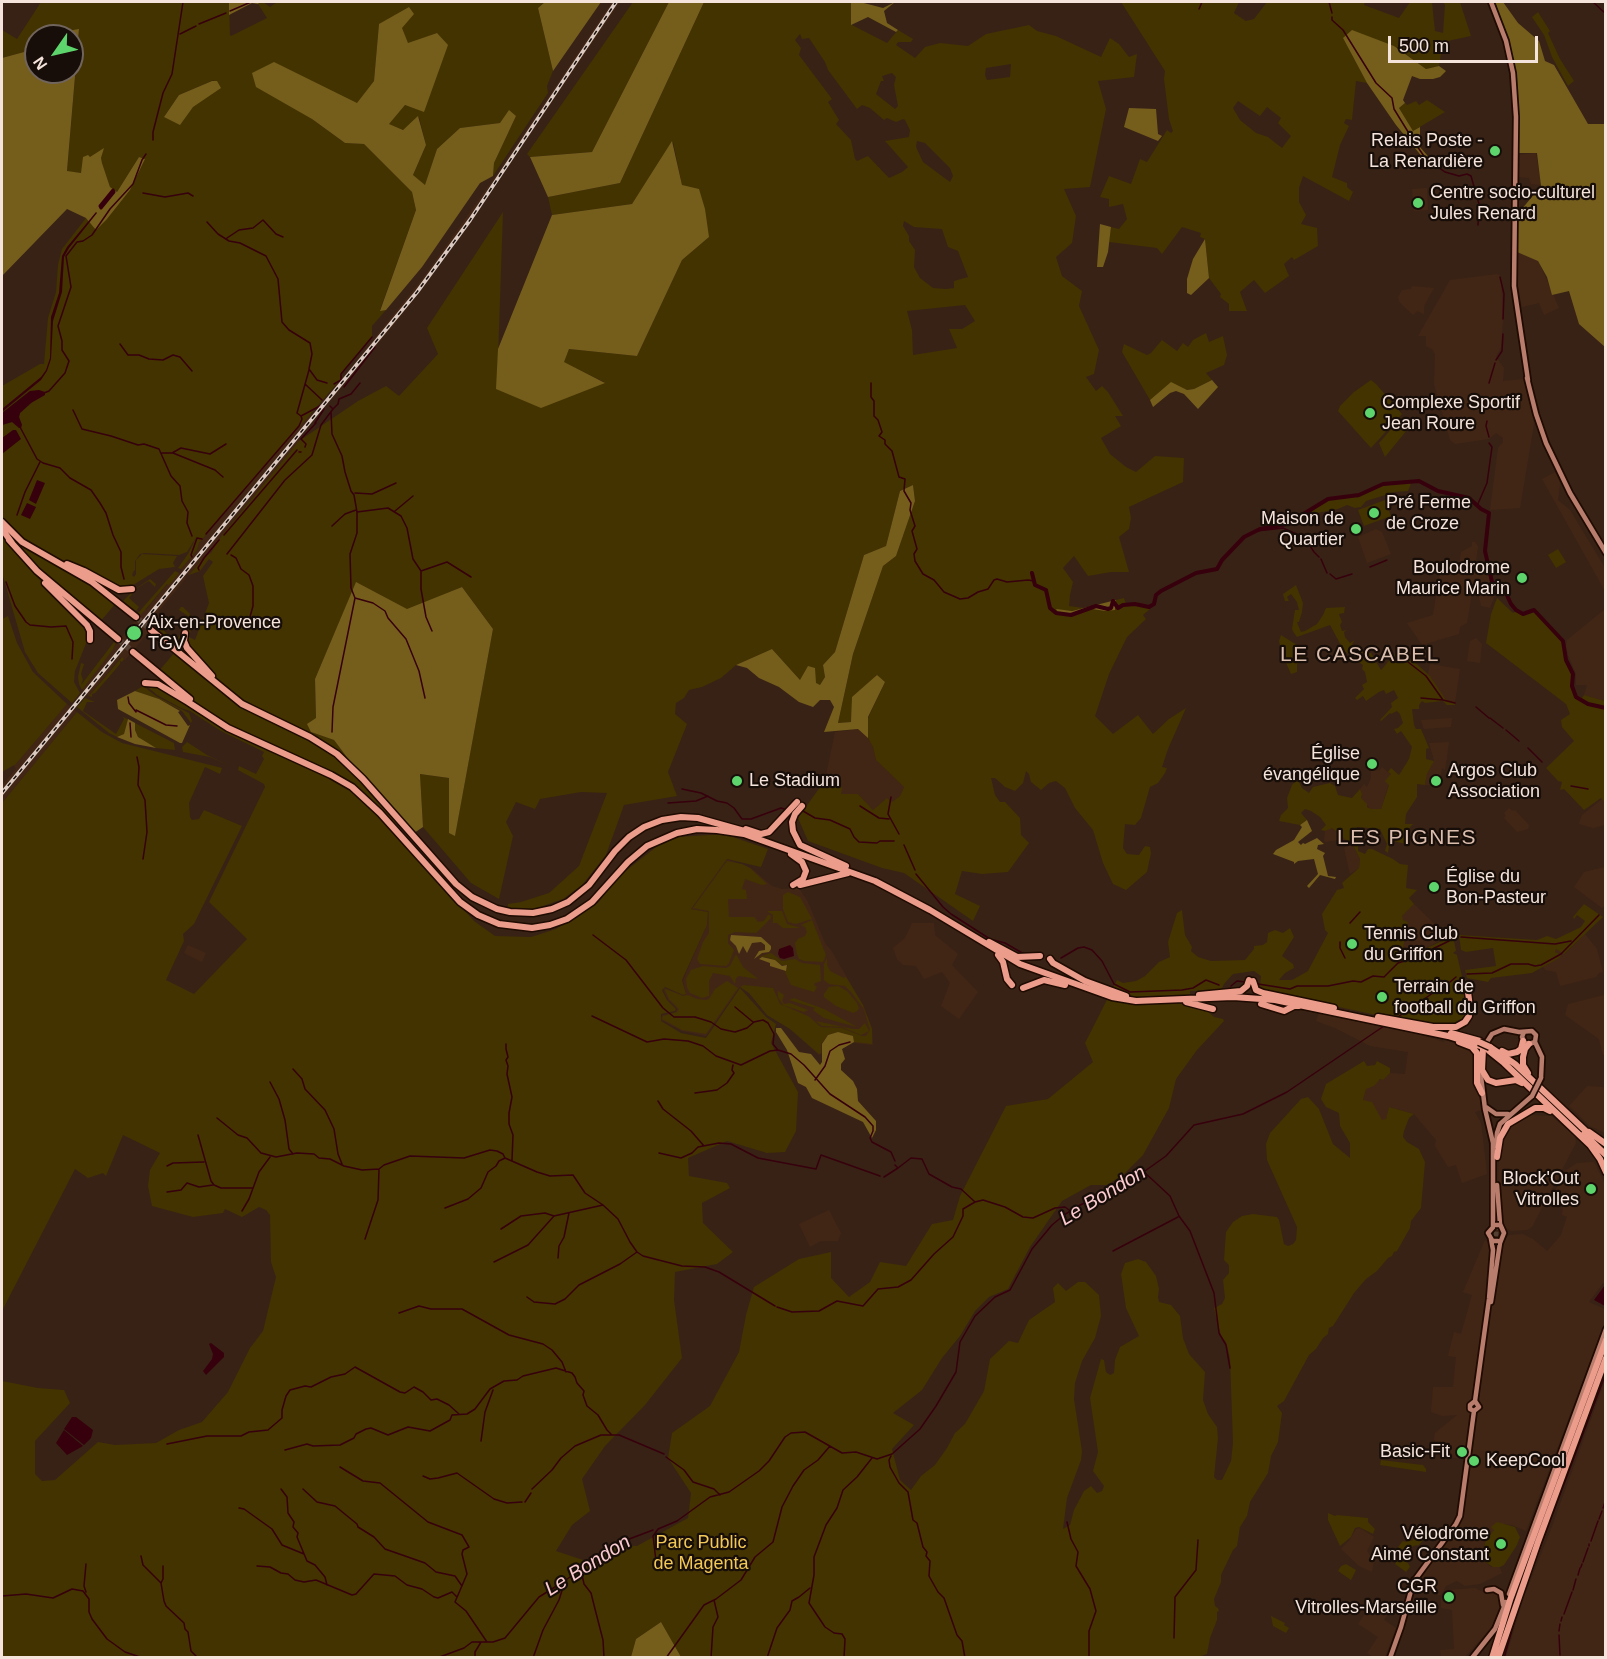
<!DOCTYPE html>
<meta charset="utf-8">
<style>
body{margin:0}
#map{position:relative;width:1607px;height:1659px;overflow:hidden;background:#382215;font-family:Arial,sans-serif}
canvas{display:block}
.frame{position:absolute;inset:0;border:3px solid #f4e4dc;pointer-events:none}
.north{position:absolute;left:24px;top:24px;width:60px;height:60px;box-sizing:border-box;background:#180e09;border:2px solid #70645d;border-radius:50%;rotate:236deg;font-size:16px;font-weight:700;line-height:24px;text-align:center;color:#f4e4dc}
.north::after{content:'';display:block;margin:auto;width:21px;height:27px;background:#5ed56c;clip-path:polygon(50% 0,100% 100%,50% 72%,0 100%)}
.scale{position:absolute;left:1388px;top:36px;width:150px;height:27px;box-sizing:border-box;border:3px solid #f4e4dc;border-top:0;padding-left:8px;font-size:18px;line-height:21px;white-space:nowrap;color:#f4e4dc;-webkit-text-stroke:4px #180e09;paint-order:stroke}
</style>
<div id="map">
<canvas width="1607" height="1659"></canvas>
<div class="frame"></div>
<div class="north">N</div>
<div class="scale">500 m</div>
</div>
<script>
const context = document.querySelector('canvas').getContext('2d');
context.lineJoin = 'round';
function paint(path, color) { context.fillStyle = color; context.fill(path, 'evenodd'); }
const toPath = rows => new Path2D(rows.map(r => 'M' + r).join(''));
function stroke(path, color, width, dash) { context.strokeStyle = color; context.lineWidth = width; context.lineCap = dash ? 'butt' : 'round'; context.setLineDash(dash || []); context.stroke(path); }
function write(font, color, halo, rows, align = 'center') {
  context.font = font + ' Arial,sans-serif'; context.lineWidth = 4.5; context.setLineDash([]); context.textBaseline = 'middle'; context.strokeStyle = halo; context.fillStyle = color; for (const [text, x, y, turn = 0] of rows) {
    context.save(); context.translate(x, y); context.rotate((+turn || 0) * Math.PI / 180); context.textAlign = isNaN(turn) ? turn : align; if (halo) context.strokeText(text, 0, 0); context.fillText(text, 0, 0); context.restore();
  }
}
paint(toPath([
 [612,2,620,2,472,219,430,277,396,322,298,439,299,441,222,535,211,553,204,557,189,575,181,569,197,550,199,543,274,455,308,416,315,412,423,278,497,174],
 [1536,153,1541,184,1540,185,1531,184,1529,178,1517,177,1518,155],
 [1427,188,1428,210,1414,211,1412,189],
 [1517,252,1538,260,1559,308,1544,315,1539,303,1522,307,1516,278],
 [1497,274,1501,276,1503,319,1501,347,1496,357,1504,368,1503,381,1525,379,1534,424,1520,508,1490,510,1498,448,1503,442,1503,438,1496,433,1489,439,1455,444,1450,440,1434,384,1435,354,1432,349,1426,346,1426,336,1418,336,1450,280],
 [1412,286,1434,288,1424,306,1424,314,1417,311,1413,315,1400,303,1398,297,1402,290,1411,289],
 [1555,472,1560,483,1558,500,1570,510,1605,568,1605,591,1542,479],
 [1376,529,1382,532,1391,554,1367,563,1358,537],
 [1472,542,1475,542,1478,546,1475,569,1487,568,1492,582,1498,587,1490,608,1481,606,1478,593,1472,593,1467,623,1460,627,1459,634,1422,645,1407,623,1433,615,1440,571,1458,573,1461,552,1472,546],
 [177,572,186,578,154,617,158,621,125,660,121,657,89,696,81,688,144,609,146,610],
 [1605,609,1605,701,1584,695,1587,685,1576,685,1576,674,1568,655,1566,646,1567,640],
 [1476,638,1482,644,1480,663,1467,661,1470,641],
 [1430,664,1460,669,1455,702,1446,700,1442,695,1428,674],
 [67,704,77,712,2,803,2,785,16,769,13,765,16,764],
 [1452,718,1451,727,1424,729,1421,720],
 [858,729,868,738,873,747,876,760,904,787,900,796,892,802,887,798,873,810,858,794,841,794,825,780,835,732],
 [1449,742,1445,770,1442,768,1439,786,1425,785,1427,774,1434,760,1429,743],
 [1382,767,1396,779,1388,786,1381,809,1370,809,1361,798,1362,795,1360,789,1364,784,1367,787,1371,778,1371,771,1380,770],
 [1602,799,1605,804,1605,825,1593,828,1579,824,1582,815],
 [1509,808,1513,811,1515,810,1529,825,1528,829,1517,832,1504,818,1506,816,1504,813],
 [1329,828,1332,828,1348,842,1343,844,1337,840,1326,842,1324,841,1325,831],
 [1349,843,1354,847,1360,859,1359,868,1350,874,1344,848],
 [727,859,751,868,772,886,782,889,799,888,808,902,825,943,831,950,863,1005,872,1028,873,1045,854,1043,839,1044,819,1055,790,1029,767,1015,749,993,740,987,706,1036,682,1031,661,1020,662,1015,676,1012,677,1009,668,1000,663,990,665,988,683,995,686,994,683,980,707,925,708,912,691,909],
 [1605,867,1605,906,1602,908,1574,887,1584,872],
 [1414,904,1446,935,1445,938,1420,951,1402,947,1402,916],
 [912,923,934,923,935,935,958,954,952,965,978,992,959,1019,941,1006,950,983,942,972,924,979,916,966,903,965,897,959,893,948,905,938],
 [1585,934,1597,949,1603,972,1599,973,1596,977,1560,986,1556,972,1545,970,1543,966,1562,955,1555,952,1556,949,1565,954],
 [188,945,206,953,202,962,184,953],
 [1605,992,1606,1054,1603,1055,1599,1039,1565,1015,1568,1004,1604,995],
 [1319,1013,1401,1029,1444,1042,1445,1040,1468,1048,1475,1052,1476,1081,1482,1110,1475,1112,1481,1123,1487,1174,1462,1183,1456,1165,1448,1167,1435,1146,1436,1140,1414,1114,1389,1107,1386,1120,1380,1120,1363,1100,1366,1089,1381,1079,1383,1080,1390,1073,1405,1074,1408,1052,1370,1046,1335,1028,1316,1021],
 [1587,1086,1603,1087,1605,1091,1605,1133,1590,1126,1569,1106],
 [1531,1115,1551,1116,1575,1136,1576,1143,1532,1227,1527,1230,1511,1231,1504,1226,1498,1197,1499,1147,1512,1122],
 [1594,1162,1605,1184,1606,1283,1603,1283,1589,1302,1605,1309,1605,1322,1526,1531,1512,1525,1499,1524,1484,1545,1482,1557,1485,1562,1491,1567,1499,1566,1502,1573,1480,1584,1465,1586,1457,1581,1446,1586,1441,1595,1438,1595,1420,1576,1458,1524,1469,1460,1442,1456,1434,1439,1435,1433,1457,1415,1442,1416,1431,1412,1433,1387,1453,1387,1456,1357,1448,1356,1454,1332,1461,1334,1472,1295,1463,1292,1485,1240,1492,1245,1501,1244,1509,1235,1523,1234,1533,1239,1547,1251,1561,1235,1567,1217,1562,1215,1564,1199,1554,1193,1565,1171,1577,1163],
 [829,1210,841,1233,838,1241,821,1241,810,1247,799,1224],
 [1605,1381,1605,1657,1506,1657,1524,1597,1551,1529],
 [1360,1528,1374,1537,1367,1551,1374,1561,1372,1572,1359,1566,1341,1549,1349,1541,1356,1529],
 [1475,1588,1485,1593,1493,1591,1498,1593,1502,1602,1495,1623,1465,1657,1441,1657,1440,1650,1454,1649,1452,1610,1441,1608,1441,1599,1448,1590],
 [1376,1598,1391,1609,1384,1620,1396,1628,1385,1657,1373,1657,1367,1653,1378,1637,1358,1624]
]), '#422615');
paint(toPath([
 [41,2,229,2,230,35,231,36,267,18,258,4,260,2,263,2,270,7,277,2,545,2,538,8,553,71,547,86,548,93,493,176,494,163,516,116,500,123,460,128,437,149,425,186,413,175,426,145,419,117,403,130,388,124,405,105,424,111,437,33,408,44,401,28,379,24,374,81,357,104,274,63,312,119,345,143,364,144,412,192,416,210,380,310,386,310,372,326,372,337,342,374,340,380,199,543,197,550,181,569,178,568,188,554,197,536,187,552,179,555,145,553,140,554,135,561,135,570,131,573,134,571,132,575,134,577,136,574,136,560,142,554,177,556,173,563,175,567,159,569,125,590,51,556,20,535,2,518,2,425,12,422,22,425,19,417,20,413,36,399,40,391,30,391,2,413,2,386,40,364,44,364,48,318,56,292,58,265,62,249,86,218,107,219,130,190,145,159,139,157,117,192,110,187,102,163,101,158,103,149,81,173,67,172,79,30,36,36,36,40,24,52,2,58,2,30,17,39],
 [214,80,193,107,164,117,179,95],
 [633,2,669,2,592,152,530,157,527,154],
 [704,2,851,2,852,25,887,43,898,30,913,39,911,42,898,42,896,45,915,58,925,47,940,43,968,46,986,34,1029,25,1037,31,1056,36,1101,57,1110,38,1119,44,1129,57,1137,54,1134,77,1098,81,1106,109,1090,187,1064,189,1076,216,1072,243,1056,257,1062,276,1082,291,1079,306,1099,350,1094,374,1086,377,1096,391,1102,386,1108,392,1123,416,1115,416,1121,426,1101,438,1110,454,1126,467,1136,472,1155,456,1184,458,1183,482,1129,507,1131,518,1129,529,1119,537,1129,572,1111,572,1088,576,1074,556,1063,568,1073,582,1070,595,1069,606,1084,608,1072,611,1057,610,1072,616,1092,609,1105,611,1116,609,1116,600,1124,598,1126,604,1136,602,1146,605,1150,609,1143,615,1146,619,1127,637,1109,674,1095,716,1113,734,1138,715,1153,734,1169,719,1186,708,1168,749,1162,767,1167,768,1165,773,1158,783,1150,787,1141,818,1135,825,1125,824,1123,848,1127,854,1139,855,1145,846,1150,847,1151,853,1147,872,1126,890,1113,884,1103,863,1093,830,1075,808,1065,788,1056,781,1049,783,1041,790,1031,782,1029,774,1026,771,1023,783,1015,791,1005,787,995,778,991,778,995,795,1000,802,1005,802,1020,818,1021,835,1029,843,1008,872,982,874,962,871,955,894,980,906,973,921,904,873,882,868,808,841,798,818,825,780,842,787,841,794,858,794,873,810,887,798,892,802,900,796,904,787,876,760,873,747,868,738,868,718,885,682,876,675,851,722,838,723,853,654,883,566,896,556,915,501,913,485,900,491,886,546,864,555,835,652,823,665,825,677,820,685,801,681,772,649,736,665,721,678,702,687,689,690,684,698,676,703,675,714,687,724,668,772,677,796,624,805,606,855,582,885,563,899,534,909,507,909,508,904,521,902,549,893,579,866,607,793,581,792,540,799,535,809,516,802,506,822,513,836,499,899,471,883,423,827,420,774,449,778,449,833,455,835,493,629,462,587,407,610,356,583,315,679,316,718,311,732,334,740,352,764,236,695,216,677,188,645,186,636,193,616,195,616,189,637,195,640,209,603,203,576,213,562,209,559,200,571,189,575,204,557,211,553,222,535,299,441,358,401,386,386,399,396,438,354,427,328,503,212,497,389,604,382,563,362,569,349,637,356,682,260,709,237,682,185,673,142,632,204,552,215,548,197,620,183],
 [800,34,802,39,809,38,825,62,828,70,857,109,862,105,870,108,884,120,887,118,896,122,903,119,905,120,910,130,909,137,885,141,908,167,902,172,889,178,868,156,857,161,855,159,851,140,836,124,839,120,828,102,832,99,799,55,801,48,795,40],
 [1011,64,1010,77,987,80,985,75,986,68],
 [892,73,896,77,894,85,898,106,895,109,876,94,881,81,884,81,882,76],
 [917,141,925,143,950,168,953,176,950,182,923,162,916,147],
 [904,221,914,227,942,229,948,247,958,251,968,277,954,281,954,288,946,289,933,288,920,278,914,267,915,250,909,241,909,236,903,226],
 [965,305,975,321,962,329,949,329,957,348,913,355,912,330,907,311],
 [1121,2,1239,2,1234,13,1246,21,1254,19,1267,2,1365,2,1364,5,1399,18,1410,2,1432,2,1435,31,1443,33,1445,5,1443,2,1460,2,1471,36,1443,42,1439,66,1426,69,1394,46,1343,38,1367,83,1356,81,1352,120,1346,119,1344,123,1349,126,1340,145,1332,177,1347,183,1347,187,1353,192,1349,201,1303,176,1299,188,1299,202,1306,215,1301,224,1317,228,1318,246,1294,260,1292,257,1284,264,1289,276,1265,293,1254,280,1240,292,1247,311,1229,311,1229,304,1220,297,1221,294,1209,278,1205,239,1200,237,1201,233,1182,227,1162,254,1157,248,1109,242,1111,227,1119,229,1127,219,1123,204,1109,207,1109,199,1100,197,1109,176,1131,184,1140,159,1147,162,1167,130,1171,133,1173,131,1169,119,1164,79,1165,71],
 [1238,101,1260,116,1267,107,1281,118,1278,123,1291,136,1282,148,1268,137,1256,133,1240,120,1233,108],
 [1538,12,1550,31,1548,33,1560,59,1574,81,1568,86,1552,57,1544,35,1532,17],
 [1427,100,1445,112,1413,131,1399,108,1405,103,1407,105,1416,101,1419,105],
 [1206,333,1209,342,1223,336,1227,355,1224,365,1206,373,1212,380,1194,389,1186,390,1171,383,1150,400,1122,352,1124,344,1147,355,1151,353,1162,340,1177,351,1183,343,1188,347,1193,340],
 [1371,380,1376,384,1402,414,1371,448,1338,411,1340,406,1354,392],
 [1404,417,1407,424,1407,430,1385,457,1379,443,1401,418],
 [1412,481,1408,491,1395,492,1366,501,1361,507,1355,508,1347,505,1338,509,1307,515,1331,498,1355,496,1358,498,1359,495,1382,486],
 [1385,500,1391,516,1364,526,1358,510],
 [2,532,22,559,50,592,87,629,87,641,75,671,74,682,80,693,72,703,38,673,25,652,2,573],
 [16,539,84,579,116,603,100,622,45,576,13,541],
 [1558,549,1566,562,1556,568,1548,555],
 [175,571,179,573,169,585,167,584,145,610,140,615,138,613],
 [150,579,156,584,155,587,149,581,147,582,136,589,129,598,139,607,136,611,123,601,134,590],
 [1296,585,1303,603,1302,612,1299,622,1297,622,1301,632,1305,631,1317,624,1323,615,1326,608,1345,607,1344,613,1339,614,1342,622,1340,625,1342,631,1347,630,1344,632,1345,637,1350,643,1355,640,1352,644,1357,649,1361,646,1364,652,1371,653,1381,670,1395,654,1408,656,1430,676,1446,700,1455,702,1455,705,1447,705,1443,701,1425,703,1422,701,1419,705,1419,709,1412,709,1414,725,1416,729,1421,729,1429,748,1426,749,1426,759,1434,761,1427,774,1425,785,1417,784,1417,797,1406,814,1405,824,1413,824,1410,827,1407,835,1409,837,1405,844,1394,841,1389,846,1388,853,1385,851,1387,844,1380,829,1357,827,1356,837,1361,843,1358,846,1358,851,1365,854,1368,849,1372,849,1393,859,1400,864,1408,865,1406,888,1417,890,1409,898,1414,904,1402,916,1403,920,1408,922,1403,948,1420,951,1453,936,1456,951,1453,953,1457,955,1468,1002,1468,1014,1464,1021,1451,1027,1395,1019,1264,991,1260,986,1261,976,1254,971,1233,974,1224,984,1221,990,1190,991,1191,1007,1205,1009,1214,1017,1223,1019,1224,1021,1197,1050,1176,1079,1169,1108,1143,1155,1124,1174,1107,1185,1091,1185,1062,1201,1030,1247,1008,1289,989,1297,975,1311,960,1336,942,1358,922,1390,893,1413,914,1425,892,1449,900,1480,911,1490,921,1476,935,1465,947,1448,955,1433,965,1424,984,1391,990,1359,1009,1341,1018,1343,1029,1320,1055,1302,1053,1288,1058,1283,1066,1291,1078,1282,1085,1282,1099,1295,1101,1316,1095,1338,1082,1361,1075,1383,1074,1399,1082,1451,1081,1460,1067,1498,1063,1529,1070,1525,1074,1510,1084,1491,1091,1486,1097,1493,1102,1491,1104,1486,1093,1471,1098,1452,1090,1398,1101,1359,1104,1360,1106,1372,1110,1375,1114,1373,1115,1360,1120,1347,1139,1336,1126,1308,1121,1274,1125,1263,1138,1259,1146,1262,1156,1276,1159,1289,1158,1297,1159,1302,1171,1305,1180,1316,1183,1338,1189,1354,1205,1372,1203,1400,1208,1414,1217,1427,1218,1438,1214,1477,1217,1480,1222,1480,1231,1461,1233,1443,1230,1358,1226,1342,1221,1336,1214,1308,1222,1304,1225,1298,1223,1280,1229,1273,1229,1265,1224,1260,1226,1232,1233,1222,1242,1216,1253,1214,1277,1217,1279,1220,1284,1244,1288,1246,1293,1244,1296,1240,1297,1227,1267,1160,1266,1144,1270,1133,1301,1099,1308,1097,1319,1109,1333,1144,1350,1158,1350,1143,1340,1126,1339,1113,1326,1107,1321,1099,1326,1084,1364,1061,1367,1066,1375,1065,1377,1061,1390,1068,1390,1073,1383,1080,1380,1079,1374,1086,1366,1089,1363,1100,1372,1102,1382,1120,1386,1119,1389,1107,1414,1114,1409,1118,1404,1131,1403,1137,1407,1142,1419,1149,1425,1162,1421,1208,1411,1221,1410,1228,1397,1251,1394,1252,1392,1256,1388,1258,1377,1271,1366,1279,1354,1293,1333,1326,1329,1328,1328,1334,1323,1338,1316,1349,1309,1355,1284,1401,1277,1406,1282,1413,1278,1442,1271,1456,1268,1473,1250,1502,1247,1516,1240,1527,1237,1546,1233,1550,1221,1575,1221,1582,1214,1599,1215,1606,1218,1608,1219,1611,1217,1612,1217,1620,1210,1638,1207,1654,1196,1658,681,1657,661,1622,636,1639,631,1657,2,1657,2,1381,38,1388,64,1390,70,1403,35,1441,35,1474,42,1481,55,1480,98,1442,115,1445,156,1443,179,1430,202,1422,228,1392,250,1348,263,1331,276,1277,271,1262,270,1215,266,1210,259,1207,242,1217,225,1209,223,1213,193,1217,152,1206,148,1186,150,1170,160,1153,123,1135,106,1176,103,1173,88,1178,75,1169,2,1311,2,803,77,712,102,732,122,743,222,768,220,774,205,767,189,803,190,817,192,820,199,819,204,810,242,826,194,924,183,934,184,941,166,980,194,994,247,939,209,902,265,787,264,784,238,770,239,766,256,774,264,759,262,756,264,752,221,731,190,711,181,708,157,695,144,684,151,684,352,791,381,818,474,921,495,936,531,937,556,929,598,903,618,877,660,844,678,837,724,834,768,849,761,867,727,859,691,909,708,912,707,925,682,980,686,994,683,995,665,987,662,990,667,1000,676,1009,675,1011,661,1014,661,1021,681,1033,706,1038,740,988,766,1017,776,1024,771,1043,798,1092,796,1131,785,1152,767,1153,727,1141,688,1158,689,1176,727,1183,730,1188,702,1203,703,1223,733,1252,717,1264,675,1272,674,1300,682,1358,645,1405,605,1446,582,1479,590,1511,572,1525,556,1551,586,1561,615,1545,637,1546,688,1518,691,1493,668,1458,672,1433,710,1406,739,1352,746,1315,754,1287,799,1259,831,1252,831,1278,849,1297,870,1282,880,1262,906,1266,932,1224,953,1220,960,1196,1006,1106,1048,1099,1093,1062,1085,1043,1117,980,1123,983,1136,981,1145,976,1159,962,1170,957,1168,942,1177,913,1182,910,1185,935,1192,947,1191,951,1198,957,1211,961,1245,960,1254,949,1254,946,1263,945,1267,942,1268,933,1275,930,1283,933,1290,928,1294,937,1282,956,1293,964,1294,968,1285,973,1279,980,1292,980,1308,971,1328,933,1325,930,1322,914,1337,890,1344,888,1342,883,1359,868,1360,859,1354,847,1332,828,1325,831,1321,830,1326,825,1320,817,1311,811,1305,809,1301,813,1307,820,1300,825,1279,821,1281,815,1288,808,1287,798,1292,785,1296,781,1299,782,1302,788,1309,793,1313,787,1330,783,1335,786,1338,795,1352,798,1360,789,1362,794,1361,798,1367,804,1367,807,1371,809,1381,809,1389,785,1385,781,1391,774,1388,772,1391,768,1399,775,1409,759,1412,747,1401,731,1397,734,1394,729,1398,728,1403,723,1400,714,1397,711,1391,714,1390,713,1381,721,1380,720,1392,707,1391,703,1398,698,1394,690,1386,694,1384,690,1379,692,1366,701,1363,696,1357,700,1355,698,1364,689,1362,685,1367,682,1365,672,1362,669,1363,665,1356,660,1357,659,1344,651,1330,625,1297,637,1294,633,1292,629,1295,610,1299,610,1297,602,1291,594,1287,597,1289,601,1285,601,1283,594],
 [1497,598,1513,613,1516,611,1523,614,1534,610,1563,642,1566,661,1572,672,1574,696,1577,695,1582,698,1584,695,1605,701,1605,803,1601,798,1584,810,1564,789,1560,790,1562,782,1558,781,1546,768,1574,741,1562,727,1561,720,1570,714,1566,704,1486,643,1491,614],
 [181,607,183,607,190,614,185,629,176,645,157,628,158,626,175,640,178,639,188,616,179,610],
 [8,616,17,643,33,672,67,704,16,764,2,772,2,619],
 [1281,635,1305,650,1304,662,1297,664,1297,672,1291,674,1282,654,1279,641],
 [114,642,116,643,113,649,82,690,79,684,78,677,81,663,84,664,81,674,83,680,81,685],
 [175,652,225,693,312,740,345,763,397,822,397,824,393,824,364,795,236,730,210,714,159,671],
 [122,657,124,659,122,662,120,661,120,664,109,677,95,693,92,694,92,697,89,696],
 [143,686,156,696,189,713,192,721,190,725,191,723,182,711,159,699,135,691],
 [85,698,95,702,87,702,83,711,116,734,124,719,123,717,128,719,124,734,117,737,109,733,77,707],
 [135,723,174,743,175,750,156,748,143,742,138,737,135,730],
 [187,742,207,755,232,767,210,757,183,752,182,747],
 [727,861,742,864,750,868,767,884,762,885,745,879,742,889,746,890,747,899,728,899,729,917,754,917,758,922,764,921,768,915,770,915,771,918,756,933,735,932,728,935,728,943,734,950,729,963,726,966,700,964,697,959,703,942,709,933,709,911,693,908],
 [788,892,800,897,812,919,796,924,788,922,783,909,783,895],
 [1584,904,1603,917,1564,954,1556,949,1555,952,1562,955,1559,958,1532,973,1491,978,1488,982,1467,978,1465,970,1496,966,1493,948,1466,952,1461,950,1459,935,1537,940,1547,936,1556,939,1581,927,1585,921,1577,915,1574,919,1573,917],
 [767,911,782,911,787,924,801,928,783,928,777,923,773,923,773,915],
 [812,920,826,955,823,962,804,961,799,959,797,954,795,943,798,939,805,936,807,932,805,927,801,925],
 [771,953,782,961,795,959,802,963,820,965,821,981,815,983,814,985,817,987,814,992,791,985,785,972,788,965,782,965,775,960,766,957,759,957],
 [736,954,743,967,758,979,739,976,736,978,735,984,730,976,713,973,709,981,709,996,702,998,690,993,687,987,686,979,691,970,703,966,726,968,730,966],
 [827,958,827,965,830,971,844,978,846,977,863,1005,872,1029,872,1044,854,1042,853,1036,838,1032,828,1035,821,1044,821,1053,819,1054,790,1029,767,1015,749,993,740,987,744,985,773,988,780,1004,808,1016,821,1027,842,1028,862,1036,866,1036,870,1030,864,1009,851,992,845,986,829,984,824,980,824,964],
 [727,981,738,988,706,1034,682,1030,662,1019,663,1016,677,1012,679,1009,669,999,665,990,666,989,683,996,688,995,697,999,706,1000,709,999,715,989],
 [838,986,847,991,857,1003,859,1008,857,1011,853,1013,836,1006,824,997,824,994,829,987],
 [778,991,784,995,782,1001,784,1004,790,1003,808,1010,804,1012,783,1005,778,997],
 [794,998,824,1009,857,1027,824,1018,813,1010,815,1008,789,1000],
 [816,1021,853,1029,859,1029,865,1023,869,1031,861,1035,842,1027,822,1026],
 [1381,1460,1423,1465,1426,1469,1426,1472,1380,1465],
 [1328,1513,1335,1516,1337,1515,1368,1518,1368,1522,1375,1529,1373,1534,1359,1527,1355,1528,1351,1537,1340,1546,1328,1520],
 [1497,1522,1515,1527,1520,1537,1517,1545,1504,1565,1500,1567,1493,1567,1485,1562,1482,1554,1486,1540,1494,1530,1491,1527],
 [1417,1534,1424,1539,1419,1545,1413,1546,1407,1552,1406,1559,1410,1567,1406,1572,1395,1564,1398,1558,1396,1556,1401,1550,1398,1547,1403,1541,1407,1542,1409,1539,1412,1541],
 [1346,1564,1356,1570,1351,1580,1338,1571,1341,1566],
 [1271,1616,1285,1623,1284,1625,1289,1628,1286,1633,1273,1626]
]), '#423301');
paint(toPath([
 [229,2,260,2,258,4,252,3,229,15],
 [545,2,601,2,553,71,538,8],
 [669,2,704,2,620,183,548,197,530,157,592,152],
 [851,2,860,2,883,8,895,2,884,11,887,23,898,30,896,32,868,17,851,25],
 [1495,2,1503,2,1518,23,1539,41,1545,61,1554,65,1588,124,1605,124,1605,347,1579,324,1569,291,1552,295,1547,277,1538,261,1517,252,1516,216,1541,186,1537,153,1518,153,1518,97,1516,72,1504,28],
 [409,7,414,14,402,28,408,43,437,33,448,45,424,112,405,105,389,124,403,130,418,116,426,145,413,175,425,185,437,149,460,128,500,123,509,110,516,116,494,163,493,176,480,183,422,267,386,310,380,311,416,210,412,192,364,144,345,143,312,119,256,87,252,73,274,62,357,103,374,81,379,24],
 [79,29,67,171,81,173,83,157,88,155,90,157,104,148,101,158,102,163,110,187,117,192,139,157,145,159,130,190,107,219,96,230,86,218,67,209,2,276,2,58,24,52,36,40,36,72,72,72,72,36,40,36],
 [1352,30,1394,46,1426,69,1439,66,1446,71,1440,77,1433,79,1420,79,1412,76,1403,100,1405,103,1399,108,1413,131,1420,127,1420,147,1433,162,1428,164,1396,125,1367,83,1343,38],
 [212,81,217,81,221,88,193,107,180,125,164,117,179,95],
 [1129,108,1156,109,1158,134,1162,136,1158,141,1124,127],
 [672,141,682,185,699,189,705,209,709,237,682,260,637,356,569,349,564,362,605,383,541,408,496,389,498,349,552,215,632,204],
 [1100,224,1111,227,1108,252,1103,267,1097,267],
 [1205,239,1209,278,1191,295,1187,293,1187,279,1193,259],
 [1212,380,1218,387,1198,409,1184,394,1176,391,1170,393,1153,407,1150,400,1171,382,1187,390,1194,389],
 [913,485,915,501,896,556,883,566,853,654,838,723,851,722,852,697,877,675,885,682,868,717,868,738,858,729,824,732,834,707,830,700,820,700,813,707,799,702,779,687,759,678,747,668,736,665,772,649,800,680,808,666,815,668,816,683,820,685,825,677,823,665,835,652,864,555,886,546,900,491],
 [356,582,407,609,462,587,493,629,455,836,449,833,449,778,420,774,423,827,414,833,352,764,334,740,311,732,307,724,316,718,315,679],
 [1116,600,1115,610,1105,611,1092,609,1072,616,1060,615,1056,609,1072,611],
 [135,691,159,699,180,711,178,712,188,726,190,725,182,743,180,743,118,709,117,700],
 [128,719,135,723,135,730,138,737,156,748,135,744,117,737,124,734],
 [1307,820,1312,831,1298,842,1301,845,1303,843,1305,844,1317,838,1324,844,1318,845,1317,849,1325,853,1323,856,1328,876,1336,877,1335,879,1320,875,1309,888,1307,886,1318,874,1314,859,1298,861,1294,864,1294,862,1273,854,1276,850,1294,840,1302,827,1300,825],
 [731,935,761,937,771,946,771,949,769,952,762,953,754,959,759,951,765,950,765,945,761,942,752,943,747,953,743,946,739,954,736,946,730,940],
 [762,957,775,960,782,966,787,965,786,971,770,966,770,963,759,959],
 [776,1028,781,1028,799,1052,811,1054,820,1065,822,1062,822,1044,828,1035,838,1032,853,1036,854,1042,842,1049,845,1059,841,1064,841,1070,853,1081,857,1089,858,1101,876,1121,876,1130,872,1138,863,1122,812,1098,806,1087,798,1083,787,1050,776,1032],
 [661,1622,681,1657,631,1657,636,1639]
]), '#755e1c');
paint(toPath([
 [96,212,97,213,69,248,64,257,62,292,53,321,51,359,47,371,41,380,2,412,2,409,41,377,46,370,50,358,51,317,59,293,62,256,67,247],
 [39,390,45,392,45,395,31,403,20,413,19,417,22,425,21,428,19,428,12,422,2,425,2,413,30,391],
 [13,430,16,430,21,439,2,454,2,438],
 [37,480,45,483,36,504,29,500],
 [27,503,36,507,30,519,21,515],
 [790,945,793,948,794,956,784,959,780,958,778,954,779,949],
 [1605,1285,1606,1285,1605,1306,1594,1300],
 [211,1343,224,1353,224,1357,206,1375,203,1371,212,1359,213,1354,209,1344],
 [72,1417,76,1417,93,1430,91,1438,84,1445,64,1429],
 [64,1430,83,1446,67,1455,56,1443]
]), '#37000d');
stroke(toPath([
 [1329,2,1332,13],
 [1593,2,1606,14],
 [1199,9,1202,2],
 [230,11,251,2],
 [1332,17,1332,20,1343,30,1376,83,1392,98,1394,109,1410,135,1417,140,1417,146,1426,159,1445,172,1459,176,1467,174,1471,176,1479,204,1478,225],
 [199,24,226,13],
 [180,34,196,26],
 [153,140,153,132,163,93,172,74,183,2],
 [143,193,165,197,188,193,193,196],
 [207,222,218,234,229,241,240,243,266,256,278,279,282,322,289,330,310,343,312,354,309,369,317,380,327,383],
 [227,238,239,230,253,228,263,220,276,234,283,237],
 [1500,277,1504,294,1503,319],
 [120,344,128,355,139,355,149,359,163,360,173,355,180,357,192,371],
 [1496,360,1502,351,1503,334],
 [309,370,297,413,301,416,320,406],
 [871,383,871,397,874,401,874,416,878,420,882,432,879,436,885,440,885,444,892,451,899,477,905,479,904,491,911,503,910,510,915,526,912,531,917,549,914,554,915,561,923,574,934,580,944,592,960,599,968,598,978,592,988,589,994,580,997,579,1007,582,1028,580,1034,581],
 [1489,383,1495,363],
 [305,384,322,400],
 [334,384,341,380,341,374,372,337],
 [344,387,375,347],
 [44,393,49,391,65,373,69,361,62,350,62,341,58,326,71,287,66,256,77,242,83,241,92,235,110,209,133,184,142,160,146,154],
 [333,409,338,404,339,399,351,394,360,383],
 [73,410,82,429,111,436,138,445,144,444,159,449,171,476,180,486,182,501,188,512,187,523,192,536],
 [331,412,332,434,342,456,345,472,351,491,354,495,357,512,388,508,401,516,407,528,413,559,421,571,421,589,426,617,432,631],
 [1487,421,1486,426,1489,437],
 [315,423,324,409],
 [20,427,37,459,43,463,60,468,70,478,91,490,100,503,106,513,113,535,121,552,121,567,124,579],
 [305,447,306,444,301,439,316,423],
 [299,452,301,452],
 [162,453,172,453,181,448,210,454,226,444],
 [173,453,215,470,223,477],
 [355,493,372,494,396,483],
 [1477,506,1487,483,1492,447,1489,443],
 [395,511,413,496],
 [17,515,25,492,40,462],
 [332,526,345,514,356,510],
 [1257,531,1283,528,1303,537],
 [206,534,299,426,302,419,301,416],
 [224,535,297,450],
 [1305,538,1314,552,1319,557],
 [227,554,285,480,312,455,321,425,333,409,330,406],
 [231,555,236,558,241,569,249,575,253,586,253,606,248,624],
 [192,557,191,555,197,538,202,539],
 [1321,559,1327,573],
 [1370,567,1387,560],
 [199,570,198,568,204,558,219,540],
 [421,571,447,562,471,577],
 [1330,574,1336,579,1352,574],
 [6,582,15,606,26,622,30,625,51,627,66,626,73,642,72,659],
 [355,598,373,603,385,611,388,618,406,639,419,671,425,698],
 [1402,657,1406,660],
 [1408,662,1426,676,1443,700,1455,703],
 [128,697,129,703,136,712],
 [1421,698,1443,700],
 [1476,707,1489,718],
 [136,710,166,725,177,726],
 [1490,718,1503,728],
 [130,723,131,737],
 [1506,730,1519,741],
 [332,732,333,707,355,598,351,588,350,554,357,533,357,512],
 [1528,748,1542,762],
 [137,757,139,767,138,785,145,800,147,832,143,859],
 [1571,786,1588,789],
 [682,789,701,793,717,801,727,803,734,808,742,819,751,819,781,808,787,810],
 [891,797,888,814,899,834],
 [668,803,696,801,708,796],
 [860,806,879,818,889,819],
 [803,811,815,818,830,820,850,829,854,837,859,842,877,843,880,841,894,841],
 [904,845,915,870],
 [916,874,943,907,951,914,990,939,1005,943,1024,954],
 [1350,923,1360,912],
 [593,935,626,960,663,1008,674,1017,695,1017,711,1022,721,1029,735,1032,747,1028,754,1022,763,1020,768,1023,774,1034,773,1044,777,1049],
 [1461,937,1555,944,1571,941],
 [1340,942,1340,948,1345,958],
 [1061,958,1078,948,1084,947,1092,950,1102,961,1114,984,1130,992,1182,990,1193,988,1206,980,1219,985],
 [1467,974,1492,973,1511,964,1528,964,1535,966,1541,965,1561,954,1599,915],
 [1450,982,1456,977],
 [1258,984,1290,989,1297,986,1328,986,1353,981,1361,982,1373,976,1384,977,1398,963,1414,958,1449,941],
 [1231,986,1237,981,1245,982],
 [735,1007,753,1022],
 [592,1016,647,1042,664,1039,688,1041,703,1046,716,1056,741,1065,770,1051,778,1050,791,1054,804,1065,830,1094,865,1117,873,1126,873,1131,870,1138,872,1142,891,1152,895,1161],
 [1398,1017,1446,984],
 [506,1044,506,1049,508,1057,506,1060,508,1066,507,1074,512,1097,509,1113,509,1124,513,1135,512,1160],
 [293,1069,302,1079,305,1089,325,1110,334,1129,338,1154,342,1164],
 [815,1080,825,1066,830,1051,839,1045,850,1042],
 [270,1082,279,1099,285,1120,289,1149,293,1154],
 [695,1093,717,1090,727,1083,734,1073,732,1070,733,1065],
 [658,1101,663,1109,691,1131,704,1146],
 [217,1118,238,1135,247,1138,261,1153,276,1157,297,1153,314,1154,319,1158,330,1159,344,1166,362,1170,379,1169,384,1165,410,1156,464,1158,490,1150,497,1151,503,1154,505,1158,537,1172,550,1176,573,1175,585,1193,603,1205,618,1219,630,1242,637,1252,643,1256,682,1266,705,1267,719,1272,775,1306],
 [198,1135,211,1181,214,1185,221,1188,252,1188],
 [659,1153,681,1158,692,1153,698,1147,719,1143,731,1144,758,1158,816,1169,821,1155,880,1176],
 [895,1165,898,1168,911,1158,922,1159,929,1174,952,1187,961,1189,975,1202,983,1200,1005,1207,1023,1217,1033,1218,1055,1208,1065,1207,1069,1210],
 [167,1166,173,1163,204,1162],
 [1143,1171,1170,1196,1179,1216,1190,1231,1214,1293,1219,1333,1226,1345,1230,1368],
 [884,1177,898,1168],
 [167,1192,181,1190,187,1183,199,1187,213,1185],
 [445,1208,468,1199,481,1188,488,1172,496,1166,499,1161,505,1158],
 [242,1211,249,1199,259,1172,270,1157],
 [501,1229,521,1216,545,1213,554,1216],
 [365,1239,378,1200,379,1170],
 [1113,1251,1178,1217],
 [558,1258,559,1246,564,1237,569,1213],
 [494,1262,528,1245,554,1216,603,1205],
 [527,1297,534,1302,555,1304,565,1299,579,1285,620,1264,637,1252],
 [777,1307,792,1312,819,1311,837,1301,863,1306,878,1289,898,1287,911,1280,934,1254,953,1237,963,1216,963,1209,975,1202],
 [399,1313,419,1306,431,1309,462,1309,509,1335,543,1344,552,1350,562,1362,566,1372],
 [481,1441,485,1412,493,1390],
 [167,1444,207,1436,241,1436,249,1432,268,1430,282,1418,282,1410,286,1396,290,1390,305,1386,311,1387,331,1377,345,1374,355,1367,400,1392,405,1393,414,1387,423,1392,431,1400,437,1399,449,1405,459,1414],
 [285,1450,307,1444,313,1446,340,1445,354,1438,356,1434,366,1429,371,1428,388,1435,408,1427,430,1431,450,1420,452,1415,467,1414,475,1409,490,1389,504,1381,517,1380,523,1376,556,1368,572,1373,575,1377,577,1383,584,1391,583,1395,587,1406,598,1415,607,1430,612,1435],
 [891,1456,889,1460,890,1467,899,1483,908,1492,913,1520,917,1523,923,1547,927,1552,926,1556,930,1561,929,1576,938,1592,944,1598,957,1635,962,1641,965,1658],
 [666,1457,684,1470,693,1482,714,1489,720,1495],
 [340,1467,363,1481,380,1483,428,1522,462,1535,469,1547,463,1550,462,1554,467,1574,455,1602,466,1611,487,1642],
 [423,1476,430,1479,438,1478,457,1473,494,1499,507,1503,522,1502],
 [281,1489,287,1497,288,1513,294,1522,293,1527,298,1533,297,1537,307,1561,315,1565,325,1577,327,1585],
 [303,1489,317,1502,335,1506,357,1524,358,1527,374,1537,385,1549,425,1563,436,1572,455,1576,462,1586],
 [532,1489,552,1470,561,1458,575,1446,601,1435,619,1435,664,1454],
 [525,1502,531,1493],
 [239,1508,244,1509,272,1529,282,1545,304,1554],
 [1603,1508,1605,1502],
 [1599,1519,1602,1511],
 [1067,1522,1071,1539,1078,1552,1076,1566,1090,1589,1096,1611,1089,1631,1089,1658],
 [1591,1541,1598,1521],
 [1589,1546,1589,1544],
 [141,1556,143,1565,161,1583],
 [656,1561,653,1536,658,1529,677,1521,710,1497,729,1492,759,1471,769,1461,785,1437,791,1433,805,1432,842,1453,856,1452,877,1459,892,1454,920,1429,936,1406,956,1372,960,1342,975,1316,995,1297,1010,1290,1032,1249,1052,1225,1064,1215,1078,1206,1128,1183,1166,1156,1194,1125,1243,1114,1287,1092,1384,1026],
 [1583,1562,1588,1548],
 [163,1566,163,1579,161,1583,164,1601,166,1606,184,1623,185,1629,188,1632,191,1651,198,1658],
 [257,1566,270,1567,281,1573,288,1574,295,1580,304,1582,316,1580,352,1595,356,1594,374,1574,395,1576,407,1585,422,1589,434,1597,438,1598,452,1592,457,1597],
 [1581,1567,1582,1564],
 [581,1570,584,1584,591,1593,595,1609,603,1640,604,1658],
 [1578,1575,1580,1568],
 [1527,1582,1606,1373],
 [1573,1590,1576,1579],
 [86,1592,84,1586,86,1564],
 [2,1596,26,1594,53,1598,72,1589,83,1591,89,1599,89,1612,92,1619,107,1639,125,1652,143,1658],
 [1564,1614,1572,1592],
 [1561,1621,1562,1617],
 [1559,1631,1560,1624],
 [1559,1635,1560,1655],
 [1174,1638,1175,1597,1196,1570,1198,1540],
 [1561,1657,1561,1658],
 [437,1658,464,1648,472,1642,493,1642,505,1638,539,1597,563,1582,616,1544,653,1530],
 [475,1658,475,1652,481,1642],
 [533,1658,543,1630,559,1600,565,1581],
 [666,1658,704,1605,716,1599,741,1580,755,1557,773,1542,782,1507,793,1486,804,1470,818,1460,830,1446],
 [711,1658,713,1627,718,1617,714,1600],
 [767,1658,777,1628,790,1610,792,1601,799,1597,810,1588],
 [844,1658,845,1639,842,1634,834,1633,825,1627,809,1603,814,1575,814,1557,826,1525,837,1508,843,1490,857,1477,872,1458],
 [1504,1658,1519,1606]
]), '#37000d', 1.5);
stroke(toPath([
 [113,190,114,192,101,208,100,206,113,190]
]), '#37000d', 3);
stroke(toPath([
 [1032,573,1035,585,1046,590,1050,608,1056,613,1071,615,1096,606,1108,609,1111,608,1113,601,1118,608,1123,605,1135,604,1149,607,1154,604,1156,595,1161,591,1196,573,1217,569,1222,560,1244,537,1260,529,1287,524,1328,499,1359,495,1383,484,1419,481,1438,491,1469,498,1481,509,1489,513,1485,551,1492,582,1504,589,1511,604,1516,610,1523,614,1534,610,1563,641,1566,660,1573,674,1572,686,1576,697,1588,704,1606,708]
]), '#37000d', 4);
stroke(toPath([
 [1494,1262,1497,1223,1495,1199]
]), '#543f33', 4.5, [4.5, 2]);
stroke(toPath([
 [136,617,151,630],
 [118,639,133,652]
]), '#543f33', 6, [6, 3]);
const major = toPath([
 [1491,2,1506,41,1513,73,1516,117,1514,286,1528,380],
 [1527,378,1536,414,1546,443,1570,493,1606,553],
 [1535,1042,1542,1057,1541,1078],
 [1485,1045,1492,1034,1504,1029,1519,1032,1532,1031,1536,1035,1535,1042,1529,1044,1525,1043,1522,1037,1524,1032],
 [1480,1068,1485,1109,1493,1143,1493,1226],
 [1486,1107,1496,1114,1508,1114],
 [1496,1146,1497,1133,1500,1124,1532,1096],
 [1492,1240,1488,1233,1495,1225],
 [1491,1302,1500,1243,1504,1233,1500,1224,1497,1185],
 [1474,1411,1470,1409,1470,1405,1475,1401],
 [1414,1581,1456,1524,1460,1516,1474,1411,1479,1407,1475,1401,1489,1299,1493,1250,1491,1239],
 [1487,1590,1494,1589,1501,1593,1503,1605],
 [1509,1594,1606,1329],
 [1390,1658,1401,1627,1414,1580],
 [1472,1658,1495,1629,1506,1602]
]);
const highway = toPath([
 [2,522,22,542,92,582,136,617],
 [2,529,12,543],
 [9,540,37,571,118,639],
 [67,564,84,571,119,590,132,589],
 [45,583,87,625,90,631,90,640],
 [151,630,242,704,310,737,337,754,363,779,456,884,472,897,497,909,510,912,533,913,552,909,568,902,589,885,615,851,629,837,644,827,662,820,681,817,698,818,748,832],
 [185,633,184,641,187,648,212,676],
 [133,652,190,699],
 [145,683,158,684,188,702,228,728,331,775,352,787,380,813,460,902,478,915,499,924,532,928,550,925,567,919,592,902,628,862,647,846,677,833,697,829,717,830,744,834,875,881,930,910,1020,964,1112,997,1136,1001,1233,997,1275,1000,1448,1036,1480,1046],
 [802,806,795,814,792,822,793,831,800,845,846,866],
 [746,829,761,834,769,832,797,802],
 [791,854,802,862,806,871,803,879,793,885],
 [800,885,848,873],
 [989,942,1017,957,1040,956],
 [998,955,1003,962,1007,979,1012,985],
 [1050,959,1053,963,1085,981,1126,996],
 [1253,981,1256,990,1263,993,1334,1008],
 [1023,988,1044,980,1065,985],
 [1199,995,1241,991,1247,986,1249,980],
 [1186,1002,1213,1009],
 [1261,1004,1284,1011,1294,1006,1299,1006],
 [1378,1017,1433,1027,1456,1027,1465,1022,1469,1016,1470,1007,1468,992],
 [1451,1033,1480,1041],
 [1459,1042,1472,1047,1477,1053,1477,1083,1482,1093],
 [1490,1047,1515,1064,1590,1135],
 [1483,1049,1482,1070,1488,1080,1496,1083,1516,1080,1522,1083],
 [1489,1051,1504,1063,1590,1145,1600,1159,1606,1172],
 [1502,1051,1508,1054,1517,1052,1521,1049,1523,1041],
 [1528,1073,1523,1065,1523,1057,1525,1049,1529,1044],
 [1589,1132,1606,1144],
 [1584,1134,1606,1155],
 [1497,1157,1500,1138,1508,1124,1535,1108,1544,1108,1550,1111],
 [1492,1658,1510,1600,1606,1340],
 [1498,1658,1538,1542,1606,1358]
]);
stroke(major, '#1f0b01', 8);
stroke(highway, '#1f0b01', 9);
stroke(major, '#b87d6d', 4.5);
stroke(highway, '#ec9c8b', 6);
const rail = toPath([
 [2,793,417,292,470,220,616,2]
]);
stroke(rail, '#dbcac1', 4);
stroke(rail, '#180e09', 1.5, [4.5]);
const majorBridge = toPath([
 [1532,1096,1541,1078],
 [1495,1225,1499,1225],
 [1494,1241,1498,1241]
]);
const highwayBridge = toPath([
 [1479,1042,1490,1047]
]);
stroke(majorBridge, '#1f0b01', 8, []);
stroke(highwayBridge, '#1f0b01', 9, []);
stroke(majorBridge, '#b87d6d', 4.5);
stroke(highwayBridge, '#ec9c8b', 6);
for (const [x, y, r, color] of [
 [1495,151,6,"#5ed56c"],
 [1418,203,6,"#5ed56c"],
 [1370,413,6,"#5ed56c"],
 [1374,513,6,"#5ed56c"],
 [1356,529,6,"#5ed56c"],
 [1522,578,6,"#5ed56c"],
 [134,633,8,"#5ed56c"],
 [1372,764,6,"#5ed56c"],
 [737,781,6,"#5ed56c"],
 [1436,781,6,"#5ed56c"],
 [1434,887,6,"#5ed56c"],
 [1352,944,6,"#5ed56c"],
 [1382,997,6,"#5ed56c"],
 [1591,1189,6,"#5ed56c"],
 [1462,1452,6,"#5ed56c"],
 [1474,1461,6,"#5ed56c"],
 [1501,1544,6,"#5ed56c"],
 [1449,1597,6,"#5ed56c"]
]) { const dot = new Path2D(); dot.arc(x, y, r, 0, 2 * Math.PI); context.fillStyle = color; context.fill(dot); stroke(dot, '#180e09', 2); }
write('18px', '#f4e4dc', '#180e09', [
 ["Relais Poste -",1483,141,"right"],
 ["La Renardière",1483,162,"right"],
 ["Centre socio-culturel",1430,193],
 ["Jules Renard",1430,214],
 ["Complexe Sportif",1382,403],
 ["Jean Roure",1382,424],
 ["Pré Ferme",1386,503],
 ["de Croze",1386,524],
 ["Maison de",1344,519,"right"],
 ["Quartier",1344,540,"right"],
 ["Boulodrome",1510,568,"right"],
 ["Maurice Marin",1510,589,"right"],
 ["Aix-en-Provence",148,623],
 ["TGV",148,644],
 ["Église",1360,754,"right"],
 ["évangélique",1360,775,"right"],
 ["Argos Club",1448,771],
 ["Association",1448,792],
 ["Le Stadium",749,781],
 ["Église du",1446,877],
 ["Bon-Pasteur",1446,898],
 ["Tennis Club",1364,934],
 ["du Griffon",1364,955],
 ["Terrain de",1394,987],
 ["football du Griffon",1394,1008],
 ["Block'Out",1579,1179,"right"],
 ["Vitrolles",1579,1200,"right"],
 ["Basic-Fit",1450,1452,"right"],
 ["KeepCool",1486,1461],
 ["Vélodrome",1489,1534,"right"],
 ["Aimé Constant",1489,1555,"right"],
 ["CGR",1437,1587,"right"],
 ["Vitrolles-Marseille",1437,1608,"right"]
], 'left');
write('18px', '#f2c856', '#180e09', [
 ["Parc Public",701,1543],
 ["de Magenta",701,1564]
]);
write('italic 20px', '#fccbcf', '#180e09', [
 ["Le Bondon",1103,1196,-31],
 ["Le Bondon",588,1566,-32]
]);
context.letterSpacing = '1.5px';
write('21px', '#dbbdad', '#180e09', [
 ["LE CASCABEL",1360,655],
 ["LES PIGNES",1407,838]
]);
context.letterSpacing = '0px';
</script>
